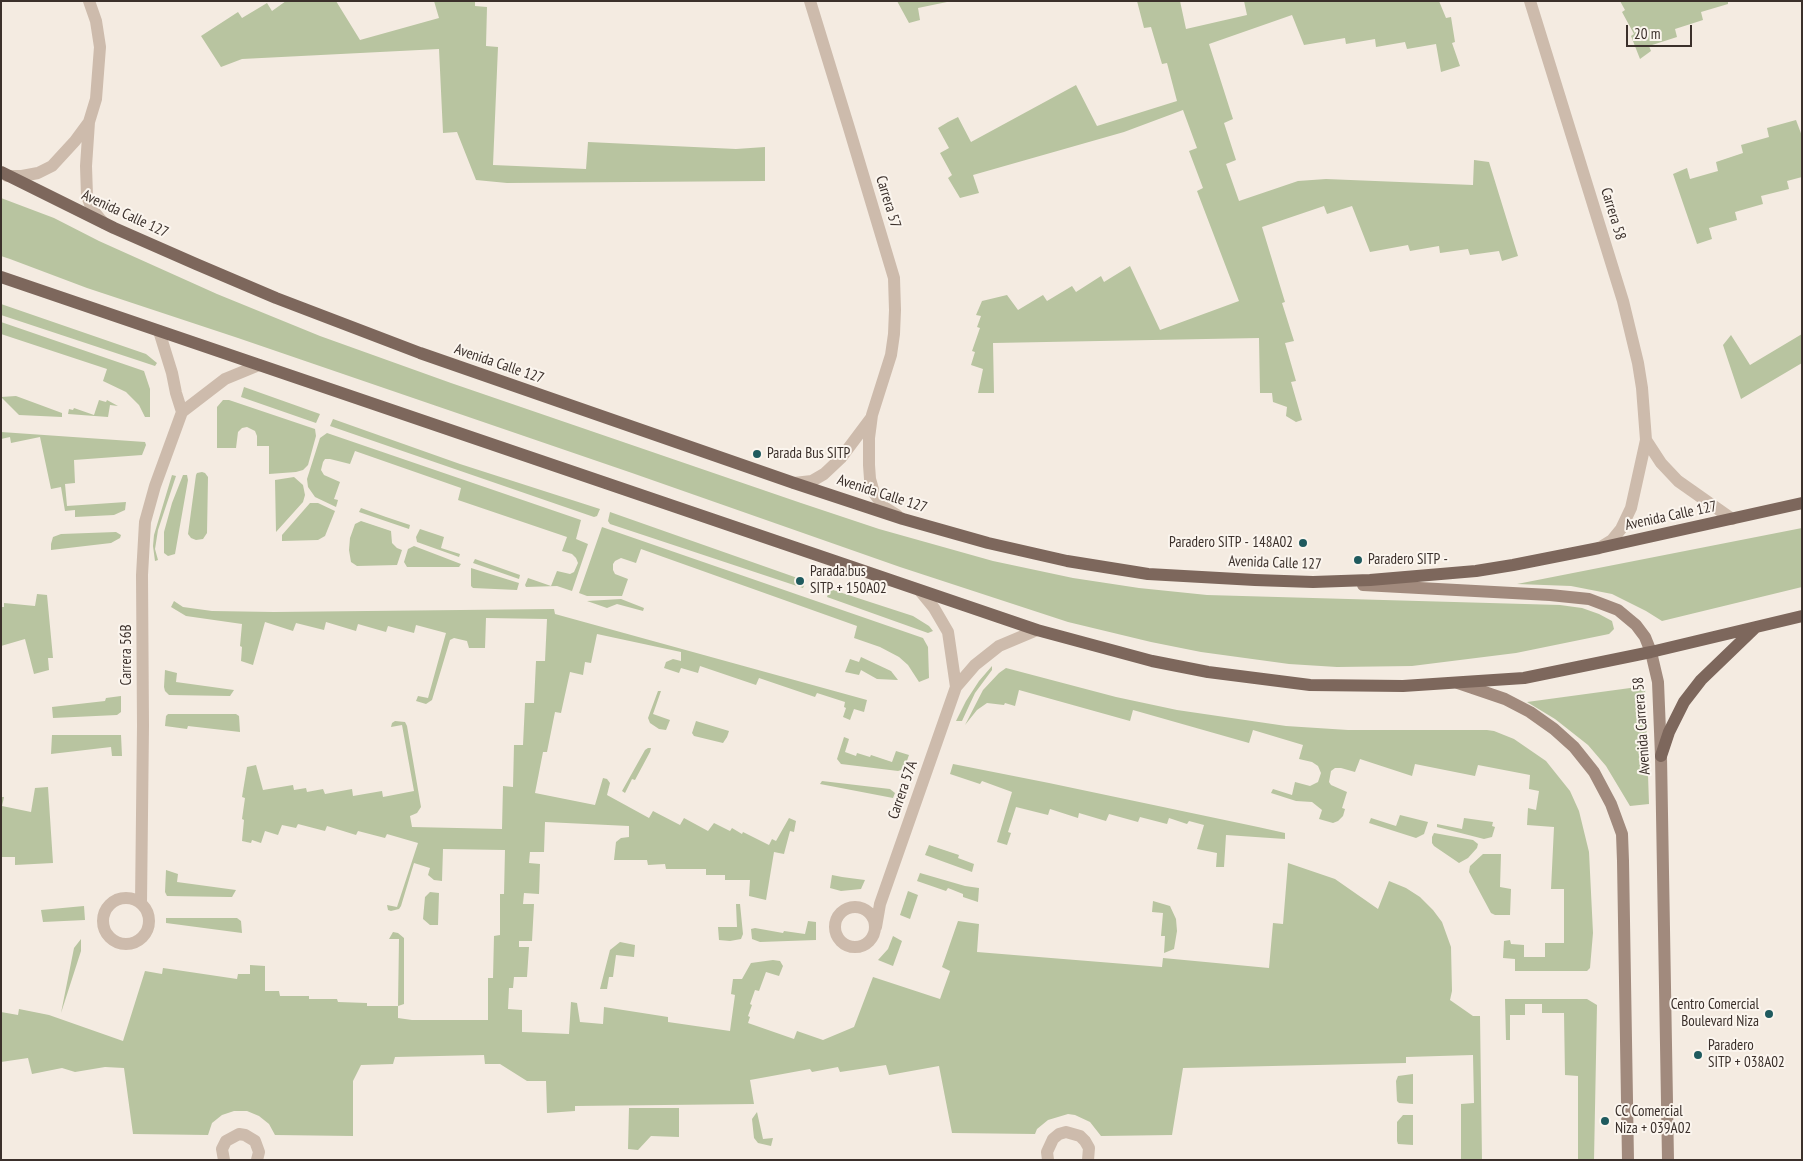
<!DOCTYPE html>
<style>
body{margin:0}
#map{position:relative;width:1803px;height:1161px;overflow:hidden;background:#f4ebe1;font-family:"PT Sans Narrow",sans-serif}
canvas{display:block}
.frame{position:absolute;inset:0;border:2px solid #3b302b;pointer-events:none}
.scale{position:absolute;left:1626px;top:25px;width:66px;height:22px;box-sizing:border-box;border:2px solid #3b302b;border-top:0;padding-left:6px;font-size:15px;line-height:18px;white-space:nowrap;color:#3b302b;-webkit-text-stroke:4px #fbf5ee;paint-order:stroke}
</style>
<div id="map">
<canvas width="1803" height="1161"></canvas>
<div class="frame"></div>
<div class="scale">20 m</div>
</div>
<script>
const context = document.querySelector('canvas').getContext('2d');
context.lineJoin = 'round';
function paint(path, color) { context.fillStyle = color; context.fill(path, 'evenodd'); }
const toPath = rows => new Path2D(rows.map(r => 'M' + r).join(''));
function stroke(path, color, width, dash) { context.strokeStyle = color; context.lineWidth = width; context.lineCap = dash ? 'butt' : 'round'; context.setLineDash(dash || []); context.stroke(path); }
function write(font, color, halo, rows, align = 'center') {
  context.font = font + ' "PT Sans Narrow",sans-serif'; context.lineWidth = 4; context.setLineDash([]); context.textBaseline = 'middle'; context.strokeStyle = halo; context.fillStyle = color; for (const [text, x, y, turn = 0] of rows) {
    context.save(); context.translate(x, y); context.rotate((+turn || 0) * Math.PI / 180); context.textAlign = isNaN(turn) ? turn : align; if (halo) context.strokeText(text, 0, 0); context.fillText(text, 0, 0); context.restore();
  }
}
paint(toPath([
 [286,1,336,1,360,40,439,18,434,1,475,1,475,6,487,7,486,46,498,47,493,165,586,169,588,142,736,149,765,147,765,181,507,183,476,180,457,132,443,133,439,49,242,59,221,67,201,36,238,12,242,18,267,3,272,11],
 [897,1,946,1,947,2,918,8,920,20,909,23],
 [1137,1,1180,1,1186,29,1247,15,1244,1,1439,1,1446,18,1451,17,1455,42,1452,43,1460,66,1441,72,1436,44,1407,49,1405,42,1376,47,1375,39,1346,44,1345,38,1304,45,1292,15,1209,44,1233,119,1224,123,1236,160,1226,164,1239,201,1298,181,1326,179,1473,185,1474,160,1489,162,1518,256,1502,261,1499,251,1470,255,1468,249,1440,253,1439,246,1410,251,1408,245,1370,252,1352,206,1327,214,1324,206,1262,227,1285,302,1282,303,1294,341,1285,343,1296,381,1291,382,1302,420,1296,422,1286,416,1287,407,1273,402,1272,393,1260,393,1259,338,993,343,994,393,978,393,983,369,971,365,975,352,972,351,980,328,977,327,981,316,976,315,982,301,1007,295,1018,310,1043,295,1047,301,1072,286,1076,292,1101,276,1104,282,1130,266,1160,330,1239,301,1197,191,1203,188,1189,151,1197,148,1183,110,1124,132,973,175,979,193,960,198,948,178,952,175,940,153,949,148,938,128,948,122,958,117,971,142,1076,85,1097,126,1177,101,1167,63,1162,64,1151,27,1144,28],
 [1620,1,1728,1,1728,4,1701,12,1703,20,1675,29,1677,37,1649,46,1651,51,1640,59,1631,36,1634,34,1622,12,1625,10],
 [1796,120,1802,136,1802,177,1787,181,1789,189,1761,196,1763,204,1735,212,1737,220,1709,228,1712,239,1697,244,1673,174,1687,168,1690,179,1718,171,1716,162,1743,153,1741,145,1769,137,1767,128],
 [1,198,54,218,99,241,217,294,320,336,451,383,801,503,879,529,993,561,1073,578,1139,588,1207,595,1560,605,1582,608,1599,614,1612,621,1614,629,1609,634,1516,653,1412,666,1337,667,1289,664,1201,652,1151,642,1068,622,900,567,632,473,238,338,87,288,10,259,1,256],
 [1,304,146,354,157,363,155,366,1,315],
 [1,322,144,371,150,389,150,417,145,417,139,405,126,392,103,381,107,369,1,334],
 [1802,334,1802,363,1741,399,1723,345,1731,335,1750,365],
 [244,387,320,414,316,423,241,397],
 [16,396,62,413,62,417,19,415,1,397],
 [99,400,106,402,107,400,118,406,110,405,108,417,68,414,69,409,73,410,74,408,94,415],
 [223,400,229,400,315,429,316,436,308,465,303,470,296,472,269,474,269,446,257,446,257,436,255,431,247,427,242,428,238,432,236,448,217,448,217,407],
 [333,419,460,464,600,509,597,516,594,517,330,426],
 [1,432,145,442,146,445,142,455,74,460,75,483,65,484,67,506,126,502,125,510,114,515,75,517,75,510,65,511,61,487,51,489,40,437,11,443,10,437,1,439],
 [327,433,581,520,576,539,588,544,572,591,557,586,526,587,525,585,528,578,551,586,557,571,570,574,574,572,578,563,576,558,572,554,562,551,567,537,458,500,461,488,355,451,350,464,330,459,325,459,323,462,321,470,324,475,340,482,334,499,338,500,336,507,315,497,308,487,307,479,320,438],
 [202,472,205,473,208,477,207,533,203,539,196,540,191,538,188,534,196,475,197,473],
 [172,475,176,476,158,530,155,549,158,560,155,561,153,546,154,535],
 [183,475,187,475,188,480,175,554,168,556,164,553,164,532,172,503],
 [294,477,303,485,305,495,303,502,276,532,275,480],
 [310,503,318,503,335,511,325,536,318,540,282,541,282,535],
 [361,508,386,517,410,525,409,529,359,512],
 [610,512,806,581,803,588,610,524,608,521],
 [361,521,391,531,392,543,397,548,402,550,397,565,357,566,351,562,349,550,350,538,355,524],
 [602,527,923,638,928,647,929,678,919,682,908,665,899,657,880,647,854,638,857,626,641,549,636,563,621,558,615,561,613,564,613,570,615,574,628,579,622,596,587,596,579,593],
 [1802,528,1802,587,1662,621,1646,611,1612,594,1571,586,1517,584],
 [420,529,444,537,441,548,460,554,459,557,417,542,416,537],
 [116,532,121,535,120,538,111,543,51,550,51,544,53,537,61,534],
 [414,546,461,564,459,567,407,567,404,562,408,549],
 [475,559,520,575,519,579,473,563],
 [471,568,519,583,517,590,473,588,471,586],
 [830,589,913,616,929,626,933,631,928,633,827,597],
 [37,594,47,595,53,658,48,658,49,670,34,674,25,639,1,646,1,607,4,607,4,603,35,606],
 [621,599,644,608,643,611,617,604,607,608,587,601],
 [174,601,183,607,212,611,274,612,554,609,555,614,867,700,864,712,854,709,850,720,843,717,846,708,844,707,845,702,817,693,815,697,759,678,756,685,700,666,698,673,681,668,679,673,664,668,666,662,673,659,681,661,681,652,597,634,591,663,585,662,583,675,570,672,561,713,555,712,547,752,543,752,535,793,595,805,603,778,607,779,610,783,607,795,649,818,653,811,680,825,684,818,708,831,714,823,730,831,732,828,742,834,743,832,769,845,772,839,776,841,789,818,796,821,794,832,790,831,784,854,774,852,766,900,749,896,750,880,725,880,725,875,706,875,706,869,666,869,665,864,648,865,647,860,614,860,616,842,621,838,629,837,629,826,545,822,544,852,530,852,529,863,540,864,539,894,524,893,523,904,534,904,532,941,519,941,519,947,529,947,527,977,514,977,513,988,509,988,508,1009,522,1010,522,1032,569,1034,571,1002,577,1003,580,1022,603,1024,604,1007,668,1017,668,1022,730,1031,735,995,731,994,733,979,742,979,751,963,773,960,780,961,783,966,779,976,766,972,759,991,755,990,750,1004,752,1005,748,1016,750,1017,748,1023,794,1039,797,1031,823,1040,854,1027,873,977,940,999,950,971,942,967,958,921,979,924,977,952,1162,967,1163,958,1269,968,1273,923,1283,924,1288,863,1335,879,1378,909,1389,881,1406,888,1420,897,1433,910,1442,922,1451,947,1452,991,1450,1000,1473,1016,1480,1016,1482,1160,1461,1160,1461,1104,1474,1103,1473,1055,1406,1057,1406,1063,1183,1068,1172,1135,1101,1136,1090,1122,1075,1115,1068,1114,1048,1120,1037,1129,1035,1134,952,1133,939,1066,889,1075,886,1065,840,1072,838,1067,812,1072,810,1069,750,1080,754,1104,575,1106,575,1111,547,1113,546,1081,527,1081,500,1064,485,1064,484,1055,395,1057,393,1064,361,1065,353,1081,353,1136,275,1135,269,1124,259,1116,247,1111,234,1111,222,1115,212,1123,208,1135,133,1134,124,1068,105,1067,75,1072,62,1068,32,1074,28,1058,1,1062,1,1012,18,1015,19,1009,49,1015,123,1041,145,971,162,974,163,968,237,979,238,974,250,974,250,965,265,966,265,991,279,991,280,996,309,996,309,999,337,999,338,1002,367,1003,367,1006,398,1006,398,1018,412,1020,488,1020,488,978,493,978,494,936,500,935,500,894,504,894,505,850,443,849,442,881,434,880,428,875,430,868,414,863,401,906,399,909,391,911,388,910,387,905,397,907,418,843,387,834,385,838,358,831,356,835,327,826,325,831,298,824,296,828,282,825,278,835,265,831,261,843,252,840,251,843,242,841,244,820,242,819,245,798,242,797,247,767,256,765,263,790,293,785,294,790,306,788,307,792,323,789,325,794,352,789,353,796,382,791,383,797,414,791,402,725,391,727,392,723,395,721,405,722,407,726,421,807,417,813,410,816,412,827,502,829,503,786,513,787,514,745,523,745,525,703,534,703,536,661,545,661,547,619,486,618,485,648,469,648,467,641,454,638,450,640,432,700,426,704,416,701,418,696,428,698,446,633,416,625,414,633,388,626,386,632,358,624,356,631,326,622,324,630,296,623,293,631,265,622,253,665,241,661,242,647,240,646,242,624,186,616,171,607],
 [861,657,891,671,898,680,877,679,861,670,859,675,845,672,850,659,859,662],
 [992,666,992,670,975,693,962,721,956,721,966,701,979,681],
 [1006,668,1116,697,1177,710,1286,726,1348,730,1487,730,1494,731,1514,739,1546,761,1570,791,1579,811,1589,852,1593,933,1590,968,1587,971,1515,971,1515,959,1503,958,1504,941,1510,940,1511,944,1524,945,1524,957,1545,957,1545,943,1564,943,1564,889,1551,889,1554,827,1527,825,1528,808,1536,810,1539,791,1529,789,1530,775,1478,765,1475,776,1415,764,1412,776,1360,759,1355,772,1341,768,1335,768,1331,771,1329,782,1331,785,1347,792,1342,808,1345,809,1343,816,1338,821,1333,823,1319,819,1322,810,1312,802,1296,801,1271,793,1273,789,1292,795,1295,782,1310,786,1318,782,1321,773,1318,766,1312,762,1299,759,1303,745,1253,730,1249,743,1133,710,1130,721,1019,690,1015,706,1005,703,1004,705,987,703,977,710,965,725,983,690,999,673],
 [165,670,177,673,176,682,234,690,230,696,169,695,165,691,164,687],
 [1645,686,1649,804,1630,806,1606,766,1588,745,1555,719,1527,702],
 [658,691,661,691,653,714,670,720,666,730,659,729,650,723,648,718],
 [121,696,121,712,117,715,53,718,52,707,105,701,106,698],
 [168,714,236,714,239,716,240,732,188,726,187,729,165,726,166,716],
 [696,721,729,731,727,737,723,743,694,736,692,733],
 [52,735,121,735,122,756,112,756,111,747,51,754],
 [844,737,849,739,845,752,856,756,857,753,870,757,871,755,892,762,896,751,909,755,904,769,898,771,841,764,837,759],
 [648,748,651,748,650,752,635,780,632,779,625,793,622,791,645,750],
 [953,764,1049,783,1258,827,1285,833,1285,839,1226,835,1224,867,1216,867,1217,853,1197,849,1204,825,1189,821,1187,824,1169,818,1167,824,1140,817,1138,822,1109,814,1106,821,1079,813,1078,818,1050,809,1048,815,1016,807,1008,832,1011,833,1007,845,997,842,1012,792,982,781,980,784,950,774],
 [822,781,890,789,895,793,893,798,820,784],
 [48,787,53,863,15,865,15,857,1,857,1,797,4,797,2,806,31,812,35,788],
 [1400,815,1428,822,1424,834,1416,838,1369,823,1371,818,1396,826],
 [1464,818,1493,822,1492,826,1495,827,1492,837,1484,839,1437,827,1437,824,1462,829],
 [1434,833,1473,840,1478,844,1477,848,1468,858,1459,863,1434,846,1432,843,1432,837],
 [929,845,959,855,958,858,974,864,972,872,925,855],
 [1483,854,1501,854,1500,887,1511,889,1510,915,1495,915,1491,913,1469,872,1470,866],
 [166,870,178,874,177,882,236,890,232,897,229,897,167,896,165,892],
 [920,873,965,886,979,888,978,902,963,897,963,894,948,888,946,891,917,881],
 [832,875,842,877,865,880,861,889,841,891,830,888],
 [908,891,918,895,910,919,900,915],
 [430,892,439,893,438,925,430,925,423,919,425,897],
 [1153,901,1170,906,1176,919,1177,931,1174,949,1164,953,1165,936,1161,936,1163,913,1152,912],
 [736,904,740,904,743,934,741,939,730,941,719,940,718,927,737,927],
 [84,906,85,920,43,922,41,910],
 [166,918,237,918,241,921,242,933,166,923],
 [808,921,816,922,816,940,760,942,752,939,751,929,755,928,783,933,784,931,805,934],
 [393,932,398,933,404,938,404,1004,398,1006,399,939,389,939],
 [893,936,902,941,893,966,878,960,888,949],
 [81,939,81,951,61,1013,74,948],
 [620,942,635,945,634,957,616,955,613,977,609,977,607,989,600,989,610,950],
 [1505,999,1587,999,1597,1005,1594,1160,1578,1160,1578,1076,1565,1075,1564,1013,1542,1013,1542,1004,1525,1004,1525,1015,1510,1015,1510,1040,1506,1040],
 [1413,1074,1413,1104,1399,1103,1397,1101,1396,1081,1398,1076],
 [629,1108,679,1108,679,1137,651,1136,638,1150,628,1149],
 [757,1112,763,1139,773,1138,771,1146,758,1143,754,1138,752,1119],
 [1403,1115,1413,1115,1413,1145,1398,1144,1397,1141,1397,1122]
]), '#b8c4a0');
stroke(toPath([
 [89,1,96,21,100,47,96,99,89,122,86,166,87,196,92,209,101,220,104,223],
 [810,1,849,128,894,278,895,310,894,334,891,355,872,415,869,438,869,465,870,479,874,493,884,507,897,515],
 [1530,1,1623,301,1638,363,1642,388,1646,440,1631,508,1621,529,1612,540,1599,548],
 [7,176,22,176,38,173,52,166,75,141,89,122],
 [159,331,172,373,176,393,182,412],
 [1646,440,1661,463,1678,481,1732,519],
 [794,483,812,481,824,474,841,458,871,418],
 [920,591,934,608,948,632,956,687],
 '103 921a23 23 0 1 1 46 0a23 23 0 1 1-46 0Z',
 [141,903,143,726,142,575,145,522,155,486,182,412,225,379,259,365],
 '835 927a20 20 0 1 1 40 0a20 20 0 1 1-40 0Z',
 [876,927,880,904,956,687,975,665,999,646,1037,630],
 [224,1160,222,1149,226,1141,239,1134,245,1135,255,1141,259,1152,257,1160],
 [1048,1160,1047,1152,1053,1139,1059,1134,1066,1132,1080,1136,1085,1141,1089,1148,1088,1160]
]), '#cdbbac', 12);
stroke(toPath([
 [1363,585,1550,595,1589,599,1618,610,1636,625,1645,637,1651,652,1658,682,1661,756,1668,1160],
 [1458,683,1505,699,1530,712,1554,729,1574,747,1594,772,1611,804,1622,834,1623,861,1628,1160]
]), '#a18a7d', 12);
stroke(toPath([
 [1,172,114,228,196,264,276,298,420,353,794,483,903,519,988,543,1067,561,1148,574,1255,580,1313,582,1370,580,1476,571,1513,565,1599,548,1802,503],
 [1,277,1037,630,1152,661,1208,672,1310,685,1403,686,1524,678,1651,652,1802,616],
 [1661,756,1669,732,1684,702,1701,680,1756,627]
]), '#7d675c', 12);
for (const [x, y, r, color] of [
 [757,454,5,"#1f5a5e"],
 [1303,543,5,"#1f5a5e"],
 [1358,560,5,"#1f5a5e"],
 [800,581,5,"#1f5a5e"],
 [1769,1014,5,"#1f5a5e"],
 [1698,1055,5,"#1f5a5e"],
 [1605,1121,5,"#1f5a5e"]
]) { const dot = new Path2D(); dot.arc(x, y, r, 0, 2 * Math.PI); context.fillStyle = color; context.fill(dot); stroke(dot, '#fbf5ee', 2); }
write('15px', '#3b302b', '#fbf5ee', [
 ["Carrera 57",888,202,73],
 ["Avenida Calle 127",125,214,25],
 ["Carrera 58",1613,214,73],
 ["Avenida Calle 127",499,364,19],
 ["Avenida Calle 127",882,494,18],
 ["Avenida Calle 127",1671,516,-12],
 ["Avenida Calle 127",1275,563,2],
 ["Carrera 56B",127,655,-90],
 ["Avenida Carrera 58",1642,726,-94],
 ["Carrera 57A",903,790,-71]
]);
write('15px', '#3b302b', '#fbf5ee', [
 ["Parada Bus SITP",767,454],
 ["Paradero SITP - 148A02",1293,543,"right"],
 ["Paradero SITP -",1368,560],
 ["Parada.bus",810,572],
 ["SITP + 150A02",810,589],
 ["Centro Comercial",1759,1005,"right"],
 ["Boulevard Niza",1759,1022,"right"],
 ["Paradero",1708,1046],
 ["SITP + 038A02",1708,1063],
 ["CC Comercial",1615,1112],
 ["Niza + 039A02",1615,1129]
], 'left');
</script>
